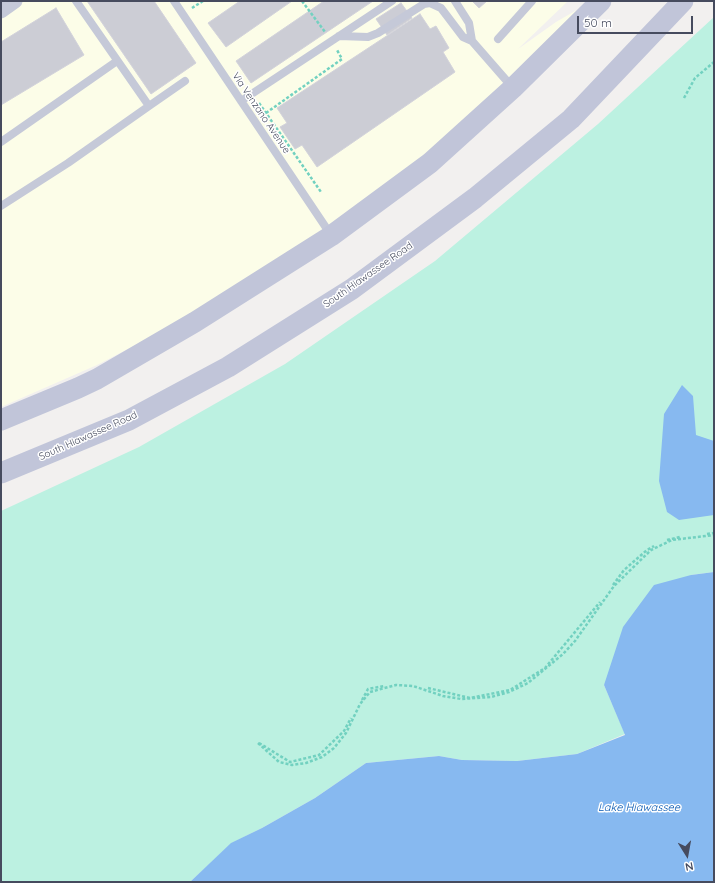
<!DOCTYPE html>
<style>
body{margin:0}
#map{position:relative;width:715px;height:883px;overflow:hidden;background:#f2f0ef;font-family:Quicksand,sans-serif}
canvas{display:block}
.frame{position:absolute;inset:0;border:2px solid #464b5e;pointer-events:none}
.north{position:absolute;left:667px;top:835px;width:40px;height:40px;-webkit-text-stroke:3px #fff;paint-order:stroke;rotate:169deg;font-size:11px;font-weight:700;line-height:16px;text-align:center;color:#464b5e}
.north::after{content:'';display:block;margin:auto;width:14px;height:18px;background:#464b5e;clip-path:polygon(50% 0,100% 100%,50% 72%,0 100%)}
.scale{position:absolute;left:577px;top:16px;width:116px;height:18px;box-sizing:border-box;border:2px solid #464b5e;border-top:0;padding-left:5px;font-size:12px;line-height:14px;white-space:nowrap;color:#464b5e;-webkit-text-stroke:3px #fff;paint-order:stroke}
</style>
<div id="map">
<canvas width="715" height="883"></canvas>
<div class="frame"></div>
<div class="north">N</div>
<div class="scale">50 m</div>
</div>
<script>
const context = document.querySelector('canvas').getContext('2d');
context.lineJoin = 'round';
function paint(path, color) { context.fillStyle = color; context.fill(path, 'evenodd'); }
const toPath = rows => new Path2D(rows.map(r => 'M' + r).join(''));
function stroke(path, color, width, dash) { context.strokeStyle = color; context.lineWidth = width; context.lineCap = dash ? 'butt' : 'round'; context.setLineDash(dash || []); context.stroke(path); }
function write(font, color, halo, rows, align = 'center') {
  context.font = font + ' Quicksand,sans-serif'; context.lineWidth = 3; context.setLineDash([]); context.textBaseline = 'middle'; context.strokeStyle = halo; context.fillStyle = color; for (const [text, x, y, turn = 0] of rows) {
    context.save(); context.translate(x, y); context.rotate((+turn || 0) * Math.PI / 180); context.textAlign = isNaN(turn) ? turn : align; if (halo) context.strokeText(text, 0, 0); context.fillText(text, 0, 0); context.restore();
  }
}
paint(toPath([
 [1,1,568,1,518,49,556,22,589,3,434,152,358,207,174,325,97,365,1,407]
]), '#fcfde8');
paint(toPath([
 [714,17,714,572,691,575,604,685,625,734,577,754,517,761,462,760,439,756,366,763,315,798,262,828,232,843,190,882,1,882,1,511,139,447,285,364,435,261,598,124]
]), '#bcf1e1');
paint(toPath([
 [682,385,693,396,696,435,714,441,714,515,679,520,667,512,659,481,664,414],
 [714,572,714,882,190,882,231,843,262,828,315,798,366,763,439,756,462,760,517,761,577,754,625,735,604,685,623,627,654,585,691,575]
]), '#87b9f0');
const building = toPath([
 [87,1,154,1,196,63,151,94,87,1],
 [240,1,292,1,226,47,208,23,240,1],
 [324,1,373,1,251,83,236,61,324,1],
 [472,1,487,1,479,8,472,1],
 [401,3,412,18,387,35,376,19,401,3],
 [56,8,84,55,1,105,1,42,56,8],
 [420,14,430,29,436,26,449,48,443,52,455,72,317,167,302,145,295,149,280,127,287,123,277,108,420,14]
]);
paint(building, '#cccdd5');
stroke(building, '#d3d3db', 1);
stroke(toPath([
 [302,1,325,32],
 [192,8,203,1],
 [684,98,695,78,714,62],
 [259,103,321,192],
 [266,113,342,59,337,50],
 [707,534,714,533],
 [667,540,680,537],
 [613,585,624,570,647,550,654,546],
 [428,688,470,698,510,690,545,668,600,602],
 [362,700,368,689,384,686],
 [258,743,279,762,292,765,306,763,322,757,334,748,346,733,360,704,370,692,396,685,413,686,443,696,461,699,491,697,509,692,528,683,563,654,575,641,614,586,651,550,672,540,714,535],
 [259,743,290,762,319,755,344,731,351,718]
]), '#72d1c0', 2.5, [3, 2]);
stroke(toPath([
 [174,1,331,235],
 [455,1,469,23,472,41,513,88],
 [339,36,368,37,378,33,424,4,430,3,441,8,463,37,472,41],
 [498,39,532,1],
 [241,101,392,1],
 [149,106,185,81],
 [1,142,117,61],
 [1,206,68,163,149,106,76,1]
]), '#c5c9d8', 8);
stroke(toPath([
 [1,11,15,1]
]), '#c5c9d8', 15);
stroke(toPath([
 [1,420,78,388,97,379,195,322,331,236,430,163,513,88,601,1],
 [1,473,129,420,228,367,352,289,475,198,571,119,683,1]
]), '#c1c5d9', 21);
write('10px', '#464b5e', '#fff', [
 ["Via Venzano Avenue",261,113,56],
 ["South Hiawassee Road",368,275,-35],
 ["South Hiawassee Road",88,436,-24]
]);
write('italic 11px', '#0657b1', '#fff', [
 ["Lake Hiawassee",639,808]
]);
</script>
